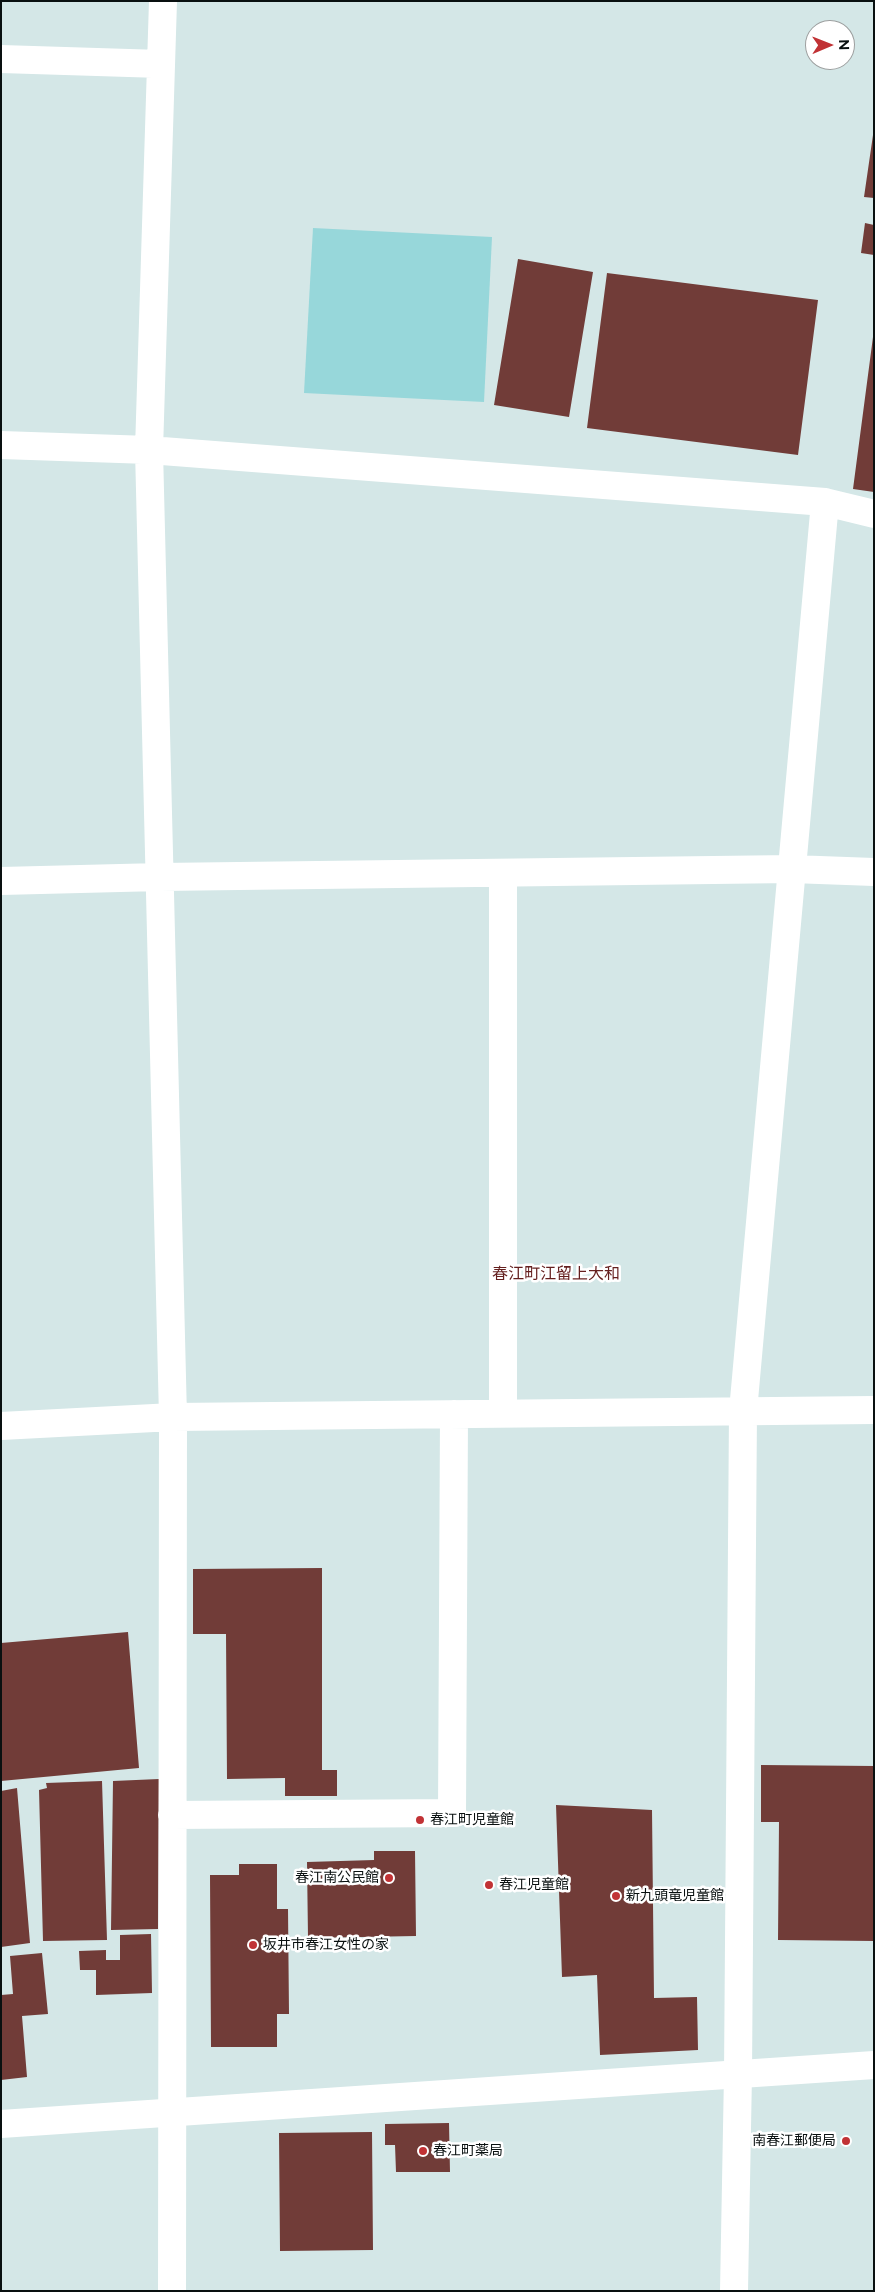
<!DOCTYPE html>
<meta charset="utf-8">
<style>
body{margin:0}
#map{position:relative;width:875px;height:2292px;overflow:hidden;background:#d4e7e7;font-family:Raleway,sans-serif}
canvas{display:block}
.frame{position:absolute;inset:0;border:2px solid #091010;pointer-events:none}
.north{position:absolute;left:805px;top:20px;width:50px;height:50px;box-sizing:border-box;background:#fff;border:1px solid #9d9f9f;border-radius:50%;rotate:89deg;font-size:14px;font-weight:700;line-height:20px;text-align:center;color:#091010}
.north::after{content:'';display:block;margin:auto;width:18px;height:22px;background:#c13235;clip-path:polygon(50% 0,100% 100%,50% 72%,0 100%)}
</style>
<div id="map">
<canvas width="875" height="2292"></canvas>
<div class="frame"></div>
<div class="north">N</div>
</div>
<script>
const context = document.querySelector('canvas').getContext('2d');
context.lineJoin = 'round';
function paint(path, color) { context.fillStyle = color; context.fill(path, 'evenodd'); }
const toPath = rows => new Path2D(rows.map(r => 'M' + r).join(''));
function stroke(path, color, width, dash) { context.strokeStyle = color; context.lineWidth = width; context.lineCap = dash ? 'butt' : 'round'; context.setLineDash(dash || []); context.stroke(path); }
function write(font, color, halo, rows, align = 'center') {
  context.font = font + ' Raleway,"Noto Sans JP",sans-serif'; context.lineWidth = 5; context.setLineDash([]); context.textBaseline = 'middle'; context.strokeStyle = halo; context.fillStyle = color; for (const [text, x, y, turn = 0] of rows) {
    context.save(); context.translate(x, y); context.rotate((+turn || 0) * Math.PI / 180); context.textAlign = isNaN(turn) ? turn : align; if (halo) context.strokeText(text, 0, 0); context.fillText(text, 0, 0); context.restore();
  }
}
paint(toPath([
 [313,228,492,237,484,402,304,393]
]), '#97d7da');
paint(toPath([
 [873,135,874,135,874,198,864,197],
 [865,223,874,225,874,255,861,253],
 [518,259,593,272,569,417,494,405],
 [607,273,818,300,798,455,587,428],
 [873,337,874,337,874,492,853,489],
 [322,1568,322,1770,337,1770,337,1796,285,1796,285,1778,227,1779,226,1634,193,1634,193,1569],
 [128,1632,139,1768,1,1781,1,1643],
 [761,1765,874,1766,874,1941,778,1940,779,1822,761,1822],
 [159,1779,158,1929,111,1930,113,1781],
 [102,1781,107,1940,43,1941,39,1790,47,1788,46,1783],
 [17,1788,30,1943,1,1947,1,1791],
 [556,1805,652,1810,654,1998,697,1997,698,2050,600,2055,597,1975,562,1977],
 [374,1851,415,1851,416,1936,308,1938,307,1862,374,1860],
 [239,1864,277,1864,277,1909,288,1909,289,2014,277,2014,277,2047,211,2047,210,1875,239,1875],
 [151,1934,152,1993,96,1995,96,1970,80,1970,79,1951,106,1950,106,1960,120,1960,120,1935],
 [42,1953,48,2014,22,2016,27,2077,1,2080,1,1995,13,1994,10,1956],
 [449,2123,450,2172,396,2172,395,2145,385,2145,385,2124],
 [372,2132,373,2250,280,2251,279,2133]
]), '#713c38');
stroke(toPath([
 [163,1,149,450,173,1417,172,2291],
 [1,59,161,64],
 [1,445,149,450,825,502,874,514],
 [503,873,503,1413],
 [1,881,160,877,792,869,874,872],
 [1,1426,173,1417,874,1410],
 [172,1815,452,1813,454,1414],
 [734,2291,738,2074,743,1411,825,502]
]), '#fff', 28);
stroke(toPath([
 [1,2124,874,2065]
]), '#fff', 28);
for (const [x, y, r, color] of [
 [420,1820,5,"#c13235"],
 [389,1878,5,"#c13235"],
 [489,1885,5,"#c13235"],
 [616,1896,5,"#c13235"],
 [253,1945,5,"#c13235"],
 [846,2141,5,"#c13235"],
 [423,2151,5,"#c13235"]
]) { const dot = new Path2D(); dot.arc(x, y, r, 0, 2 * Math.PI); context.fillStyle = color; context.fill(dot); stroke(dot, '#fff', 2); }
write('14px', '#091010', '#fff', [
 ["春江町児童館",430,1820],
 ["春江南公民館",379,1878,"right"],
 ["春江児童館",499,1885],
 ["新九頭竜児童館",626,1896],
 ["坂井市春江女性の家",263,1945],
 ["南春江郵便局",836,2141,"right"],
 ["春江町薬局",433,2151]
], 'left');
write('16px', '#641f1e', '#fff', [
 ["春江町江留上大和",556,1274]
]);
</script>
